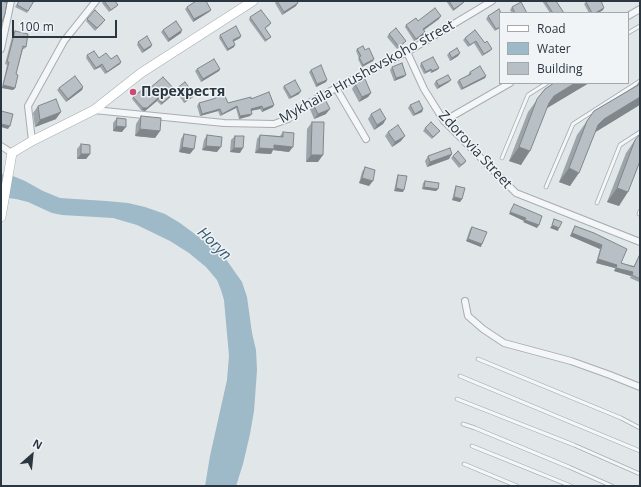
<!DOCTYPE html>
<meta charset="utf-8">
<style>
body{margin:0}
#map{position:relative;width:641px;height:487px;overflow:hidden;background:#e1e6e9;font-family:"Open Sans",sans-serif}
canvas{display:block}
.frame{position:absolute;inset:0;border:2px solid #2a3640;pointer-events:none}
.legend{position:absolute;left:499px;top:12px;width:130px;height:72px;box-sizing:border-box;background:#f1f4f7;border:1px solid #a1a8ae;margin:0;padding:5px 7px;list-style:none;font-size:12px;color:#2a3640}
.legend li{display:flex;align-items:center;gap:8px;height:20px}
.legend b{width:20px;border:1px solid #a1a8ae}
.north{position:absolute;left:12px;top:435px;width:40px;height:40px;-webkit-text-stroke:3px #f1f4f7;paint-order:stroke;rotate:27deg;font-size:11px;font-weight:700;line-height:16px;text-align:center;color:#2a3640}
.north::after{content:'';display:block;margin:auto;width:14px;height:18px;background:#2a3640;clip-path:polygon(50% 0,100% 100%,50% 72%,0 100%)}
.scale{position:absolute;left:12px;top:20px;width:105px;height:18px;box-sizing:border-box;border:2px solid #2a3640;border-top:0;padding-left:5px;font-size:12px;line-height:14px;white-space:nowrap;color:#2a3640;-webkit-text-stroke:3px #f1f4f7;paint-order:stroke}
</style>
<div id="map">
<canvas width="641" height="487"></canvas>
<div class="frame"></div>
<ul class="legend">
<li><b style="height:5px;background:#fff"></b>Road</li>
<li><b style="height:11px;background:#9eb9c7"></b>Water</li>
<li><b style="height:11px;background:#b8c0c6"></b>Building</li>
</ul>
<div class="north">N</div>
<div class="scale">100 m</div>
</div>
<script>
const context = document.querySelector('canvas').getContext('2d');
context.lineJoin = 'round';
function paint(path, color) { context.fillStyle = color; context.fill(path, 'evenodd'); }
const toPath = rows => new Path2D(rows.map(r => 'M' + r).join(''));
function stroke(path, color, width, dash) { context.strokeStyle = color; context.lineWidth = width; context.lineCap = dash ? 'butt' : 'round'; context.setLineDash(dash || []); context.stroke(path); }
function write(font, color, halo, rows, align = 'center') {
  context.font = font + ' "Open Sans",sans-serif'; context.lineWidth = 3; context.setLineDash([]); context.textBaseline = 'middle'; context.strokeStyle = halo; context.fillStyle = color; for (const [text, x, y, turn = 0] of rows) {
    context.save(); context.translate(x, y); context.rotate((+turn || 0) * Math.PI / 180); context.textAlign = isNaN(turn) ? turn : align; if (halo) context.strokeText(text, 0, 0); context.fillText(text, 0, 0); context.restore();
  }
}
paint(toPath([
 [1,174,13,176,25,181,43,191,60,198,75,199,106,201,128,203,145,207,165,214,180,223,223,255,242,282,247,297,252,333,256,350,257,370,254,411,250,434,243,464,236,486,205,486,210,456,227,380,229,356,224,300,221,290,217,280,206,267,189,253,170,241,137,225,113,218,62,215,52,213,28,202,16,199,1,197]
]), '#9eb9c7');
const lane = toPath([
 [628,33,640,26],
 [502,158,528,95,547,83],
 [546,187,573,124,640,81],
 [597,203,620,145,640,132],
 [639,214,640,211],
 [478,359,621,418,640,428],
 [460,376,640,451],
 [457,399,574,445,640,474],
 [463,424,475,428,569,467,612,486],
 [472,446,571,486],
 [464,464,517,486]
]);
const street = toPath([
 [628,16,640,9],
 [1,49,11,1],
 [407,52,424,89,444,121,516,193,640,242],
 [336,88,366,139],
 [94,110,224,123,274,124,288,119,300,108,336,88,407,52,492,1],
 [444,121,510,83],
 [32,141,28,106,64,41,96,1],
 [1,146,12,153],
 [465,301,468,316,483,329,504,343,571,361,610,375,640,387]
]);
const secondary = toPath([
 [1,217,12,153,32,141,94,110,141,73,253,1]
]);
stroke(lane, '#a6aeb3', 4.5);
stroke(street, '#a6aeb3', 8);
stroke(secondary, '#a6aeb3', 10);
stroke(lane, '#f4f6f7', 3);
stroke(street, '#f4f6f7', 6);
stroke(secondary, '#fff', 9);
paint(toPath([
 [19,1,34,1,27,13,15,7],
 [103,1,115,1,118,5,116,7,109,12,102,3],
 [276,1,297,1,296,6,282,15,275,3],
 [446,1,464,1,462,4,453,11],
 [542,1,556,1,564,13,550,13],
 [586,2,603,10,598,13,589,13,584,4],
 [187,7,211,10,209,12,193,22,185,9],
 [512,7,527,13,512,13,510,10],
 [95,10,103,23,95,31,86,21],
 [488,16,500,28,495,31,486,19],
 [250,17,271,23,269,26,265,28,271,37,269,39,265,42,249,20],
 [439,19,424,30,425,32,424,35,414,41,405,27,406,25,418,21],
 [163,30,181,33,168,42,161,32],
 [475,30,490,51,482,56,474,43,468,47,463,40,465,38],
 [15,31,26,47,24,49,23,49,16,74,15,88,13,90,2,88,7,65,5,64,13,33],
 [389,34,404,43,397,49,387,37],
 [220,35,241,36,240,38,234,41,234,47,227,51,219,38],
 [138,42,151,47,142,53,137,45],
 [357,49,365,50,373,61,362,67,358,59,359,58,356,51],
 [449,53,460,53,458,56,450,61,447,55],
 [87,55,99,58,121,62,120,64,105,74,100,67,94,70,86,58],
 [421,63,439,68,437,70,431,73,430,71,424,74,420,66],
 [392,67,404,77,394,81,390,70],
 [197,69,220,69,219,71,201,82,195,71],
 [311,70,327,80,326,82,316,87,309,72],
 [470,72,486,76,485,78,461,90,457,82,459,80,468,75],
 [640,80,640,104,638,106,595,132,570,186,559,182,577,135,594,111,636,86],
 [436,81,449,82,437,89,434,84],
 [554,83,589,83,546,108,521,165,509,161,528,112,545,89],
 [355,84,371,93,368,97,359,102,352,89],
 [284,86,299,94,289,99,283,88],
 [83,87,82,90,66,102,57,90,59,88],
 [177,88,194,94,193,97,184,103,176,91,174,94,161,105,157,101,145,111,141,110,132,99,133,97,144,93,175,91],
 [251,99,273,107,262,112,260,109,251,111,250,116,239,119,236,108,220,116,218,111,200,116,197,106,199,103,228,103],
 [313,104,326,114,314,119,310,109],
 [410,105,423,109,422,112,413,116,408,108],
 [38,106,56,119,35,127,33,113],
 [371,114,386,119,383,124,374,130,368,119],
 [141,116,160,131,155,138,135,136,136,124],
 [117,118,122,132,113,131,113,123],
 [312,122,318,162,306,162,307,129],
 [425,128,440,131,432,139,423,131],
 [283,132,289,152,273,150,271,154,255,153,257,139,260,135,280,136],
 [388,132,401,141,392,147,385,136],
 [184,134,190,154,179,152,181,139],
 [207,135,217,152,202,150,204,140],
 [235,136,240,153,230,152,231,140],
 [635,140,619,206,607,202,626,153],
 [81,144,90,154,86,159,77,159,77,149],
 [428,156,449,159,427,167,425,161],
 [453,156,466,161,465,163,459,168,451,158],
 [365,167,369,186,359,183,362,172],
 [398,175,403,192,394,191,397,177],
 [425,181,438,189,436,191,422,189,423,183],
 [456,186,462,199,460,202,452,200,455,188],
 [575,226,594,233,621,263,634,266,640,254,640,281,639,282,630,278,631,276,614,271,615,268,596,263,600,249,570,236,573,229],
 [472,227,481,247,466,241,470,229]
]), '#9ea5aa');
paint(toPath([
 [464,2,462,4,453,11,454,9],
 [298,3,296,6,282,15,284,12],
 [604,8,603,10,598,13,595,13],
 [211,10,209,12,193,22,194,19],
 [441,16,439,19,421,32,423,29],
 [182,30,181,33,168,42,169,39],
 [425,32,424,35,414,41,416,39],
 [241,36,240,38,231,43,233,40],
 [152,45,151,47,142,53,144,50],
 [235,45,234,47,227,51,228,49],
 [492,49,490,51,482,56,484,54],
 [460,53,458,56,450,61,452,58],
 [374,59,373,61,362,67,363,65],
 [121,62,120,64,105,74,107,72],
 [102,64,100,67,94,70,96,68],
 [439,68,437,70,431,73,432,71],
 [220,69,219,71,201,82,203,79],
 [431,69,430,71,424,74,426,72],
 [406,75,404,77,394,81,396,78],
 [486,76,485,78,461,90,463,88],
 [327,80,326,82,316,87,317,84],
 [451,80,449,82,437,89,439,86],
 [575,83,589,83,544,110,554,96],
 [3,85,15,88,13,90,2,88],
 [83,87,82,90,66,102,68,99],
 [176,91,174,94,161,105,162,103],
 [301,91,299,94,289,99,291,97],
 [371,93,368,97,359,102,362,97],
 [194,94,193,97,184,103,186,100],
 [640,97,640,104,638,106,594,133,598,125,604,119],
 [158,98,157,101,145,111,141,110,143,108],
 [274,105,273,107,262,112,263,109],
 [237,106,236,108,220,116,222,114],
 [262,106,260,109,249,111,251,109],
 [220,109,218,111,200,116,202,114],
 [330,109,326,114,314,119,318,114],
 [423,109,422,112,413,116,415,114],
 [61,112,56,119,35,127,40,120],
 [252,114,250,116,239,119,240,116],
 [386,119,383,124,374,130,377,125],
 [1,124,10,126,8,129,1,127],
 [116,126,126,127,122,132,113,131],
 [140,129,160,131,155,138,135,136],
 [405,136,401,141,392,147,395,142],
 [274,145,293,147,289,152,273,150,271,154,255,153,259,148],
 [206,146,221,147,217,152,202,150],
 [182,147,194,149,190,154,179,152],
 [519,147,530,151,521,165,509,161],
 [234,148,243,148,240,153,230,152],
 [81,154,90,154,86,159,77,159],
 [452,154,449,159,427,167,430,162],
 [311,155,323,155,318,162,306,162],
 [569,168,579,173,570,186,559,182],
 [362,178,373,181,369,186,359,183],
 [424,187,438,189,436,191,422,189],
 [396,188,404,190,403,192,394,191],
 [617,188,628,192,619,206,607,202],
 [454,197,462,199,460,202,452,200],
 [510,212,526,218,524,221,509,214],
 [525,220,539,225,537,228,523,222],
 [552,225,559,228,558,231,550,228],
 [572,233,602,245,600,249,570,236],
 [468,239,482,244,481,247,466,241],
 [598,259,617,265,615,268,596,263],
 [616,268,633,272,631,276,614,271]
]), '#81868b');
const building = toPath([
 [1,1,4,1,4,2,7,2,5,14,1,25,1,1],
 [19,1,34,1,28,11,17,5,19,1],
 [104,1,115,1,118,5,111,10,104,1],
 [196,1,206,1,211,10,194,19,187,7,196,1],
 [277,1,297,1,298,3,284,12,277,1],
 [449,1,464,1,464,2,454,9,449,1],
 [545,1,556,1,564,13,553,13,545,1],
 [587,1,601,1,604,8,595,13,592,13,586,2,587,1],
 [521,2,527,13,515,13,512,7,521,2],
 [435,8,441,16,423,29,425,32,416,39,406,25,416,18,418,21,435,8],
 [499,9,501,13,500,13,500,27,496,29,488,16,499,9],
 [95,10,105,20,97,28,87,19,95,10],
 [261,10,271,23,265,28,271,37,266,40,250,17,261,10],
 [176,21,182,30,169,39,163,30,176,21],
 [236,26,241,36,233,40,235,45,228,49,220,35,236,26],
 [396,28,406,41,399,47,389,34,396,28],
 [475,30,485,43,487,41,492,49,484,54,476,41,470,45,465,38,475,30],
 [15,31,28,34,26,47,23,46,16,74,18,75,15,88,3,85,9,62,7,62,15,31],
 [147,36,152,45,144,50,138,42,147,36],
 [363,46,365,50,369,48,374,59,363,65,359,57,361,56,357,49,363,46],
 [457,48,460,53,452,58,449,53,457,48],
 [94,51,99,58,106,53,111,59,117,55,121,62,107,72,102,64,96,68,87,55,94,51],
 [433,57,439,68,432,71,431,69,426,72,421,63,433,57],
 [214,59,220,69,203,79,197,69,214,59],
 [402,63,406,75,396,78,392,67,402,63],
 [321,65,327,80,317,84,311,70,321,65],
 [480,66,486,76,463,88,459,80,471,74,470,72,480,66],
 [448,75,451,80,439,86,436,81,448,75],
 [75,76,83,87,68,99,59,88,75,76],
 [163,77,176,91,162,103,158,98,147,108,143,108,133,97,142,90,144,93,163,77],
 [365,79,371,93,362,97,355,84,365,79],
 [295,80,301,91,291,97,284,86,295,80],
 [185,82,194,94,186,100,177,88,185,82],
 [554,83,575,83,554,96,549,103,530,151,519,147,537,99,545,89,554,83],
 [640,84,640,97,604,119,598,125,579,173,569,168,587,121,594,111,640,84],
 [269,92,274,105,263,109,262,106,251,109,252,114,240,116,237,106,222,114,220,109,202,114,199,103,213,99,224,94,228,103,251,97,251,99,269,92],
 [56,99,61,112,40,120,38,106,56,99],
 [325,99,330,109,318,114,313,104,325,99],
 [419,101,423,109,415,114,410,105,419,101],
 [380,109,386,119,377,125,371,114,380,109],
 [1,111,13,114,10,126,1,124,1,111],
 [141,116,161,118,160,131,140,129,141,116],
 [117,118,126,119,126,127,116,126,117,118],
 [312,122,324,122,323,155,311,155,312,122],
 [431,122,440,131,433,137,425,128,431,122],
 [398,125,405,136,395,142,388,132,398,125],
 [283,132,294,133,293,147,274,145,274,149,259,148,260,135,283,137,283,132],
 [184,134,196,136,194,149,182,147,184,134],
 [640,134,640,161,628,192,617,188,635,140,640,134],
 [207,135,222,137,221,147,206,146,207,135],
 [235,136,244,136,243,148,234,148,235,136],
 [81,144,90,145,90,154,81,154,81,144],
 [450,148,452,154,430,162,428,156,450,148],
 [458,151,466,161,461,165,453,156,458,151],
 [365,167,375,170,373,181,362,178,365,167],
 [398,175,407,176,404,190,396,188,398,175],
 [425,181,439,183,438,189,424,187,425,181],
 [456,186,465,188,462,199,454,197,456,186],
 [514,204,542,216,539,225,525,220,526,218,510,212,514,204],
 [554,219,562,222,559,228,552,225,554,219],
 [575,226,594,233,627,249,621,263,634,267,640,254,640,279,632,275,633,272,616,268,617,265,598,259,602,245,572,233,575,226],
 [472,227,487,232,482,244,468,239,472,227]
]);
paint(building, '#b8c0c6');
stroke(building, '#81868b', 1);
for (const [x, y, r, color] of [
 [133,92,4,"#c84c74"]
]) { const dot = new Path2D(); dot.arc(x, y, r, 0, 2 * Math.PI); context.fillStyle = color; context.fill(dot); stroke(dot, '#f1f4f7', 1.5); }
write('14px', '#2a3640', '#f1f4f7', [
 ["Mykhaila Hrushevskoho street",367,72,-29],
 ["Zdorovia Street",475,150,47]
]);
write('bold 14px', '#2a3640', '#f1f4f7', [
 ["Перехрестя",141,92]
], 'left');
write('italic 15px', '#365b72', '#f1f4f7', [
 ["Horyn",214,244,44]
]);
</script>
